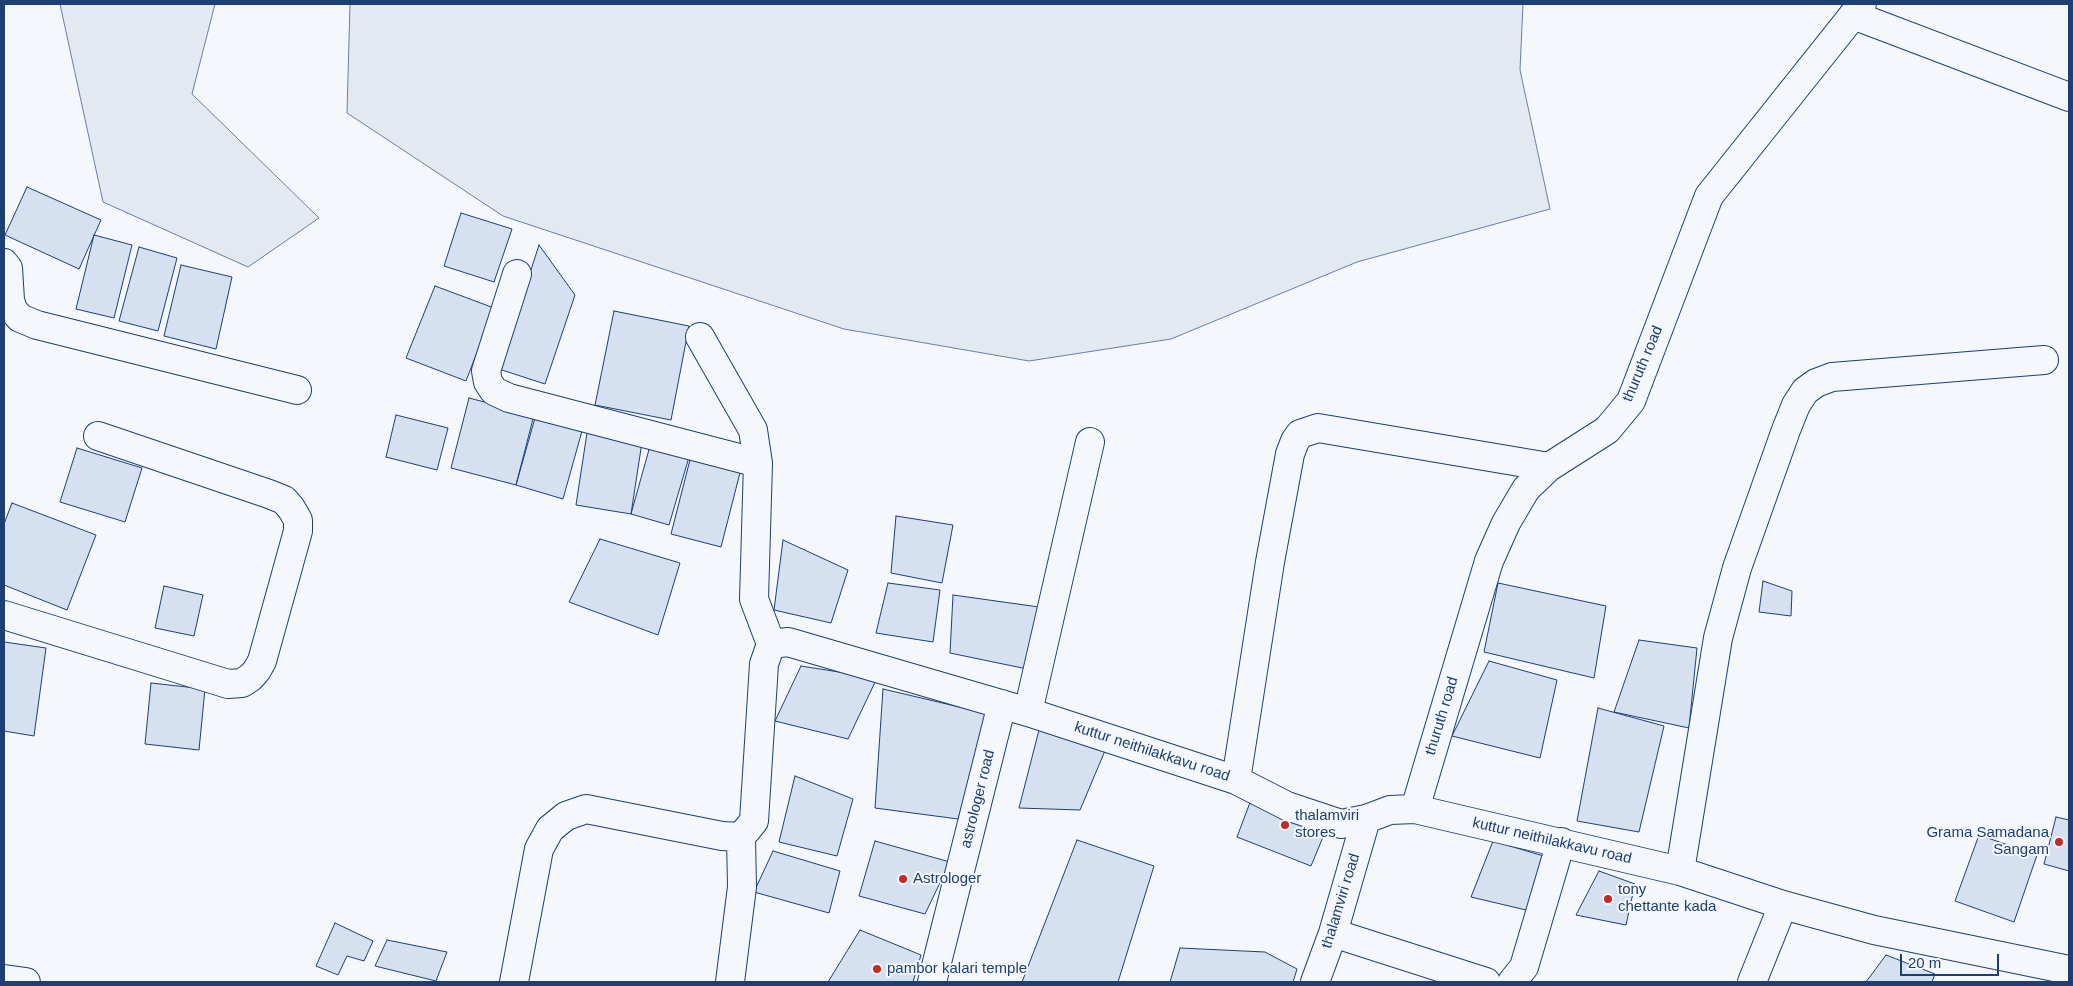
<!DOCTYPE html>
<style>
body{margin:0}
#map{position:relative;width:2073px;height:986px;overflow:hidden;background:#f4f7fb;font-family:Arial,sans-serif}
canvas{display:block}
.frame{position:absolute;inset:0;border:5px solid #1d3f73;pointer-events:none}
.scale{position:absolute;left:1900px;top:954px;width:99px;height:22px;box-sizing:border-box;border:2px solid #1d3f73;border-top:0;padding-left:6px;font-size:15px;line-height:18px;white-space:nowrap;color:#1d3f73;-webkit-text-stroke:4px #f4f7fb;paint-order:stroke}
</style>
<div id="map">
<canvas width="2073" height="986"></canvas>
<div class="frame"></div>
<div class="scale">20 m</div>
</div>
<script>
const context = document.querySelector('canvas').getContext('2d');
context.lineJoin = 'round';
function paint(path, color) { context.fillStyle = color; context.fill(path, 'evenodd'); }
const toPath = rows => new Path2D(rows.map(r => 'M' + r).join(''));
function stroke(path, color, width, dash) { context.strokeStyle = color; context.lineWidth = width; context.lineCap = dash ? 'butt' : 'round'; context.setLineDash(dash || []); context.stroke(path); }
function write(font, color, halo, rows, align = 'center') {
  context.font = font + ' Arial,sans-serif'; context.lineWidth = 4; context.setLineDash([]); context.textBaseline = 'middle'; context.strokeStyle = halo; context.fillStyle = color; for (const [text, x, y, turn = 0] of rows) {
    context.save(); context.translate(x, y); context.rotate((+turn || 0) * Math.PI / 180); context.textAlign = isNaN(turn) ? turn : align; if (halo) context.strokeText(text, 0, 0); context.fillText(text, 0, 0); context.restore();
  }
}
const green = toPath([
 [60,4,215,4,192,94,319,218,248,267,103,202,60,4],
 [350,4,1523,4,1520,70,1550,209,1357,262,1171,339,1029,361,844,329,503,216,347,113,350,4]
]);
paint(green, '#e3e9f0');
stroke(green, '#687fa3', 1);
const building = toPath([
 [27,187,101,220,79,269,5,235,27,187],
 [461,213,512,229,494,282,444,266,461,213],
 [94,235,132,245,114,318,76,309,94,235],
 [539,245,575,295,545,384,499,369,539,245],
 [139,247,177,258,158,331,119,321,139,247],
 [181,265,232,277,216,349,164,336,181,265],
 [435,286,494,308,466,381,406,358,435,286],
 [614,311,689,326,671,420,595,405,614,311],
 [469,398,534,415,516,485,451,468,469,398],
 [396,415,448,428,437,470,386,457,396,415],
 [535,418,582,431,563,499,516,485,535,418],
 [587,433,642,442,631,514,576,505,587,433],
 [650,446,689,457,669,525,631,514,650,446],
 [77,448,142,468,125,522,60,502,77,448],
 [692,452,742,465,721,547,671,534,692,452],
 [12,503,96,535,67,610,4,585,4,524,12,503],
 [896,516,953,525,942,583,891,573,896,516],
 [600,539,680,563,658,635,569,602,600,539],
 [783,540,848,570,831,623,774,610,783,540],
 [1763,581,1792,591,1791,616,1759,612,1763,581],
 [888,583,940,590,933,642,876,633,888,583],
 [1498,583,1606,606,1594,678,1484,652,1498,583],
 [164,586,203,595,194,636,155,628,164,586],
 [953,595,1039,607,1027,669,950,653,953,595],
 [1639,640,1697,648,1689,728,1614,712,1639,640],
 [4,642,46,648,34,736,4,731,4,642],
 [1489,661,1557,680,1540,758,1452,736,1489,661],
 [801,666,877,678,848,739,775,721,801,666],
 [151,683,205,689,199,750,145,744,151,683],
 [883,689,989,714,958,819,875,808,883,689],
 [1598,708,1664,726,1639,832,1577,821,1598,708],
 [1039,730,1107,746,1080,810,1019,808,1039,730],
 [795,776,853,799,837,856,779,842,795,776],
 [1257,784,1333,813,1311,866,1237,837,1257,784],
 [2056,817,2069,820,2069,871,2044,864,2056,817],
 [1979,835,2037,855,2014,922,1955,901,1979,835],
 [1077,840,1154,866,1118,982,1022,982,1077,840],
 [875,841,950,862,925,914,859,896,875,841],
 [1493,841,1547,857,1526,910,1471,897,1493,841],
 [773,851,840,871,829,913,754,892,773,851],
 [1599,871,1635,884,1626,925,1576,915,1599,871],
 [335,923,373,941,364,961,347,956,338,975,316,966,335,923],
 [860,930,921,955,913,982,828,982,860,930],
 [387,940,447,952,436,981,375,966,387,940],
 [1180,948,1265,952,1297,969,1293,982,1170,982,1180,948],
 [1886,955,1935,974,1932,982,1866,982,1886,955]
]);
paint(building, '#d5e0f0');
stroke(building, '#1d3f73', 1);
const minor = toPath([
 [1853,15,2069,97],
 [4,263,8,268,10,300,13,310,20,318,37,325,297,390],
 [517,274,486,371,488,382,494,391,509,398,758,463],
 [700,337,753,430,758,463,754,599,771,644],
 [4,615,228,684,242,683,251,677,257,670,262,661,298,531,298,520,291,508,284,500,269,494,98,436],
 [1028,712,1090,442],
 [1236,780,1270,562,1290,454,1295,441,1300,434,1318,428,1549,467],
 [1415,809,1489,561,1506,523,1526,489,1549,467,1607,430,1631,401,1709,196,1862,4],
 [1680,871,1718,638,1737,568,1786,430,1796,405,1805,391,1816,383,1832,377,2044,360],
 [1333,933,1486,982],
 [4,979,26,982],
 [514,982,539,849,550,829,566,816,586,809,722,836,741,837,754,821,764,664,771,644,788,642,1028,712,1236,780,1287,806,1341,824,1366,819,1390,810,1415,809,1680,871,1783,905,1874,930,2069,970],
 [730,982,742,887,741,837],
 [932,982,1002,704],
 [1315,982,1333,933,1366,819],
 [1512,982,1524,967,1561,842],
 [1752,982,1783,905]
]);
stroke(minor, '#1d3f73', 30);
stroke(minor, '#f4f7fb', 28);
for (const [x, y, r, color] of [
 [1285,825,5,"#c62828"],
 [2059,842,5,"#c62828"],
 [903,879,5,"#c62828"],
 [1608,899,5,"#c62828"],
 [877,969,5,"#c62828"]
]) { const dot = new Path2D(); dot.arc(x, y, r, 0, 2 * Math.PI); context.fillStyle = color; context.fill(dot); stroke(dot, '#f4f7fb', 2); }
write('15px', '#1d3f73', '#f4f7fb', [
 ["thuruth road",1643,364,-67],
 ["thuruth road",1442,716,-73],
 ["kuttur neithilakkavu road",1152,752,18],
 ["astrologer road",978,799,-76],
 ["kuttur neithilakkavu road",1552,841,13],
 ["thalamviri road",1341,901,-73]
]);
write('15px', '#1d3f73', '#f4f7fb', [
 ["thalamviri",1295,816],
 ["stores",1295,833],
 ["Grama Samadana",2049,833,"right"],
 ["Sangam",2049,850,"right"],
 ["Astrologer",913,879],
 ["tony",1618,890],
 ["chettante kada",1618,907],
 ["pambor kalari temple",887,969]
], 'left');
</script>
